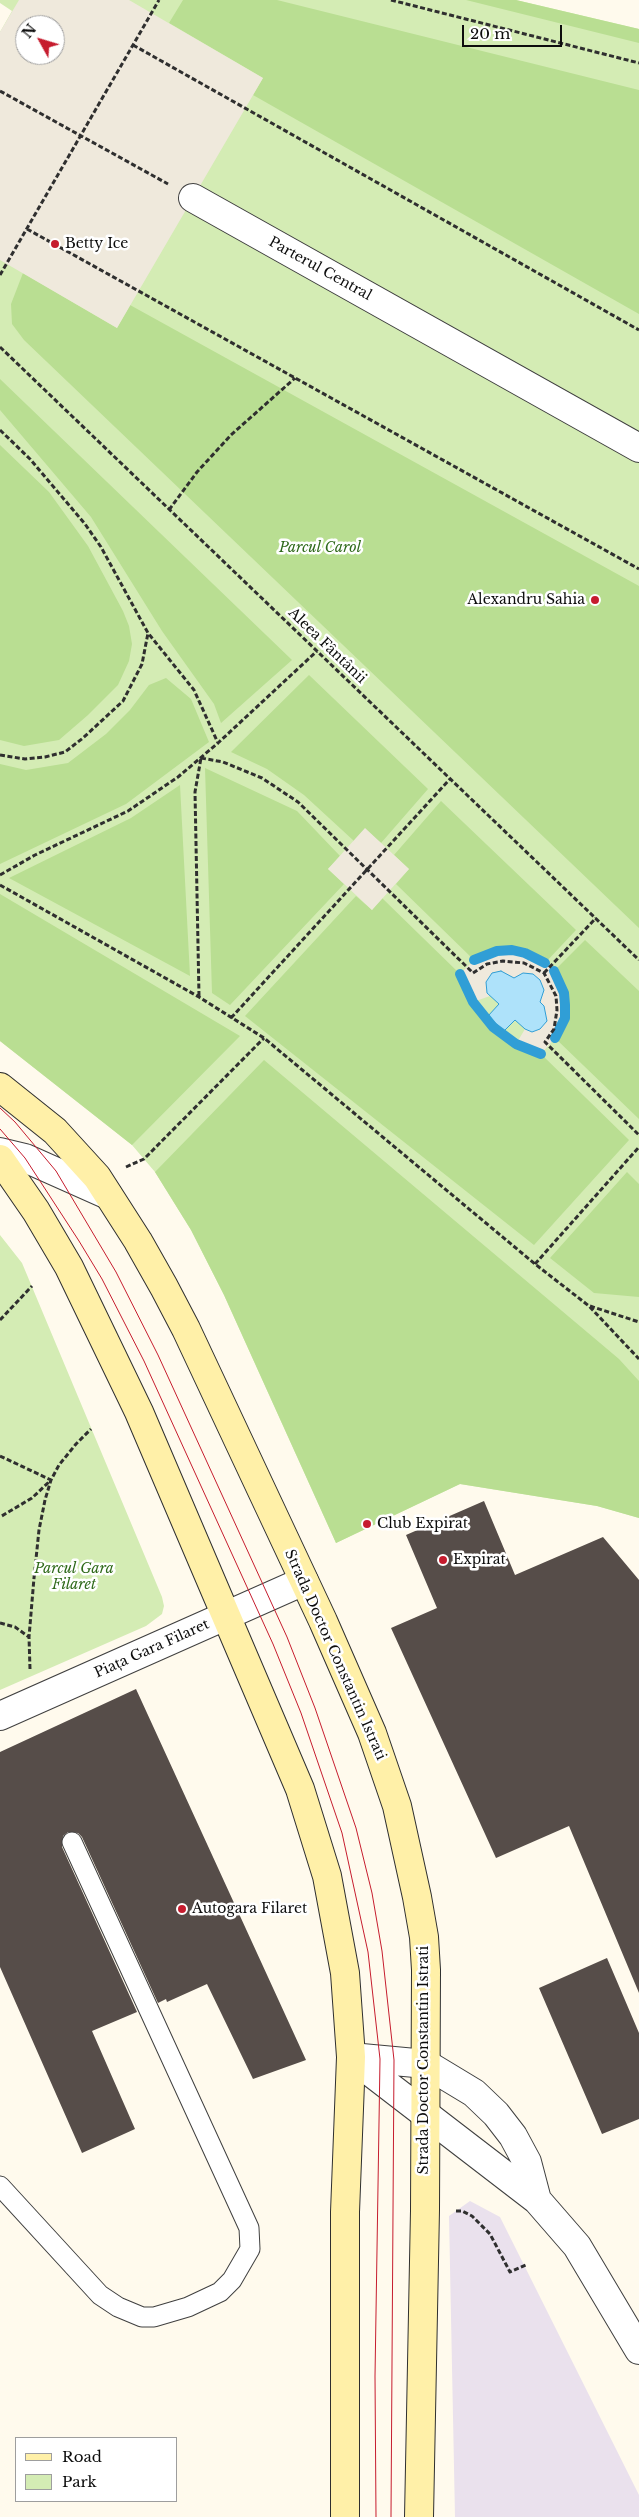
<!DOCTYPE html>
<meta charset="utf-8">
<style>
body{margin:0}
#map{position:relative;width:639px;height:2517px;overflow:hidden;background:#fffaed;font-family:"Libre Baskerville",serif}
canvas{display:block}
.legend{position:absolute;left:15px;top:2437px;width:162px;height:65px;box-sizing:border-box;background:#fff;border:1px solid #9e9e9e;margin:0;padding:6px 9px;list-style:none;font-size:15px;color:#0d0d0d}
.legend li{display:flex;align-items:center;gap:10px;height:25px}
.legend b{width:25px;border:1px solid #9e9e9e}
.north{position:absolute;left:15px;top:15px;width:50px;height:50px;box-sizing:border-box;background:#fff;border:1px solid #9e9e9e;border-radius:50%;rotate:309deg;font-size:14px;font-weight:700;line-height:20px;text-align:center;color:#0d0d0d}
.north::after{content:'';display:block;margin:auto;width:18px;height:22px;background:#c61c2e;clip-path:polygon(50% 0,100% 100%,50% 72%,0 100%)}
.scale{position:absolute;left:462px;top:25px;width:100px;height:22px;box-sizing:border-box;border:2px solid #0d0d0d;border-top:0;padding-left:6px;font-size:15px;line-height:18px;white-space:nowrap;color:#0d0d0d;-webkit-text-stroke:4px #fff;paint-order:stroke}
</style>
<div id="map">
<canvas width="639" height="2517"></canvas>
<ul class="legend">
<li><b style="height:6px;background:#fff0a8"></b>Road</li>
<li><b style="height:14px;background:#d4ecb4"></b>Park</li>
</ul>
<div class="north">N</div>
<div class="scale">20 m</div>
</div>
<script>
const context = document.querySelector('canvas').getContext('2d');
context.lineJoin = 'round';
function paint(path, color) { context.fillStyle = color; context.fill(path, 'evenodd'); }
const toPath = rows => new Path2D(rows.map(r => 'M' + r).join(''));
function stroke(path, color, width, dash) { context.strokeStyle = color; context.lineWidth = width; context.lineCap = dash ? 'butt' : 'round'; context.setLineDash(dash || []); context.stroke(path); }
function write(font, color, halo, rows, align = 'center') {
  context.font = font + ' "Libre Baskerville",serif'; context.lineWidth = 5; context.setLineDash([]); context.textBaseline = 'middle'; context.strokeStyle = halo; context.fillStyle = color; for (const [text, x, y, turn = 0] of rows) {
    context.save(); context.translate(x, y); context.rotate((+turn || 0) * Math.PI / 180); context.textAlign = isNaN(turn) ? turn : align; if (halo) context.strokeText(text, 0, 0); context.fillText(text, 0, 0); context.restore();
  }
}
paint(toPath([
 [470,2201,500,2217,639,2495,639,2517,455,2517,449,2216]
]), '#eae1ed');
paint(toPath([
 [0,0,516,0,639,29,639,1518,597,1506,460,1484,336,1543,224,1295,191,1230,155,1172,132,1145,0,1041,0,32,12,11,0,3],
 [25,25,55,25,55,55,25,55],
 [0,1235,22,1263,162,1597,164,1606,162,1614,146,1626,0,1690]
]), '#d4ecb4');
paint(toPath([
 [183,0,277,0,639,90,639,314,253,95,263,78,169,23],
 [466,0,516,0,639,29,639,43],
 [23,273,117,328,130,305,639,586,639,928,24,340,12,324,11,304],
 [0,379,292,660,221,723,214,704,162,631,91,517,0,410],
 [0,445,49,492,88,546,123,611,129,626,132,644,129,661,118,685,88,715,59,740,24,746,0,740],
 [309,675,428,789,381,843,365,829,354,841,304,795,267,769,231,752],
 [166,678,191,699,209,742,126,804,0,864,0,764,26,770,68,763,106,734,130,710,149,685],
 [205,768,297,811,340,856,328,869,344,884,230,1005,212,993],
 [180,785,190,976,9,878,131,818],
 [441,801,576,930,545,963,535,957,512,950,497,951,474,960,396,884,409,869,394,855],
 [0,894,240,1036,132,1145,0,1041],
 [356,896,372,910,382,898,460,974,473,1002,493,1027,516,1044,541,1054,629,1140,534,1245,245,1016],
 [585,940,639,991,639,1119,555,1038,565,1018,559,981,554,971],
 [264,1060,619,1359,639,1381,639,1518,597,1506,460,1484,336,1543,224,1295,191,1230,155,1172],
 [627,1172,639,1184,639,1297,594,1293,550,1258]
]), '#b9de92');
paint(toPath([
 [19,0,129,0,263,78,117,328,0,260,0,32],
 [25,25,55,25,55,55,25,55],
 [365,828,409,869,372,910,328,869],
 [512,950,535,957,550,967,559,981,564,993,565,1018,555,1038,541,1054,516,1044,525,1029,532,1031,543,1007,539,1002,514,978,501,971,492,973,487,992,490,996,473,1002,460,974,474,960,497,951]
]), '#efe9dc');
const water = toPath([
 [501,971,514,978,523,973,533,974,540,980,544,990,540,1002,544,1006,547,1021,540,1029,532,1032,525,1029,515,1020,504,1031,488,1016,499,1004,487,993,486,982,492,973,501,971]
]);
paint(water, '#aee2fa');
stroke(water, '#309ed6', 1);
stroke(toPath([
 [474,960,497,951,512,950,525,953,545,963],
 [554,971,564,993,565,1005,565,1018,555,1038],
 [460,974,473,1002,493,1027,516,1044,541,1054]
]), '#309ed6', 10);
paint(toPath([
 [484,1501,515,1575,603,1537,639,1580,639,1993,569,1826,496,1858,391,1628,437,1608,406,1535],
 [136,1689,306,2060,253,2079,207,1984,167,2002,166,1999,158,2003,82,1837,78,1833,68,1832,63,1836,62,1847,137,2012,92,2031,135,2129,82,2153,0,1967,0,1752],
 [607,1958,639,2033,639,2119,602,2134,539,1988]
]), '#564d49');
const service = toPath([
 [0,2186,100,2295,118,2307,142,2317,154,2317,188,2307,220,2292,232,2280,250,2249,249,2228,72,1842]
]);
const pedestrian = toPath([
 [193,198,639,448]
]);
const minor = toPath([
 [0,1716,304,1581]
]);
const tertiary = toPath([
 [0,1152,25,1158,108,1195],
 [351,2057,537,2200,577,2246,639,2350],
 [351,2057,426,2064,474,2093,496,2114,513,2136,527,2162,537,2200]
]);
const secondary = toPath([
 [0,1087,55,1131,97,1177,138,1241,164,1287,186,1329,323,1621,372,1733,397,1806,417,1897,424,1937,426,1970,425,2210,419,2517],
 [0,1159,36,1211,69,1267,139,1412,300,1789,327,1876,345,1973,351,2057,345,2212,345,2517]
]);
stroke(service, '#404040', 21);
stroke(pedestrian, '#404040', 30);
stroke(minor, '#404040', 30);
stroke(tertiary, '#404040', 30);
stroke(secondary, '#2f2f2f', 30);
stroke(toPath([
 [391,0,639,63],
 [133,45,639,330],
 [0,91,168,184],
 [27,229,639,569],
 [0,275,159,0],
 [0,347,639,960],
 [0,430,30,459,85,524,101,547,148,633,194,690,218,743],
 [169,510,197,472,231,435,295,378],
 [0,755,25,759,45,757,65,752,83,738,123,701,142,664,148,633],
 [201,758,223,762,262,778,298,802,473,973,487,964,503,961,524,963,544,973,556,996,557,1010,554,1029,545,1042,639,1135],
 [0,875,35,855,128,811,178,777,218,743,317,651],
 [0,885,199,997,264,1038,535,1264,589,1306,639,1359],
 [544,973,596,918],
 [199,996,195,792,201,758],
 [231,1018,450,779],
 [126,1167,144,1159,264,1038],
 [535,1264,639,1147],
 [590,1306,639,1322],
 [0,1320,32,1286],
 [0,1456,51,1480,32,1498,0,1517],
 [0,1623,15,1627,29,1637],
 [30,1669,29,1637,34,1578,39,1530,45,1500,51,1480,59,1465,76,1444,91,1429],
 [456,2211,462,2211,472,2216,490,2234,510,2272,526,2265]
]), '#2f2f2f', 3, [5, 2.5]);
stroke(service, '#fff', 19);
stroke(pedestrian, '#fff', 28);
stroke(minor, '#fff', 28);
stroke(tertiary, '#fff', 28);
stroke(secondary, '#fff0a8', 28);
stroke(toPath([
 [0,1108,15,1122,56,1171,116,1272,158,1355,287,1637,315,1708,356,1828,372,1893,382,1951,394,2060,391,2517],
 [0,1129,25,1158,79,1241,102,1279,144,1361,273,1644,301,1713,342,1833,368,1952,380,2059,375,2376,376,2517]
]), '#c61c2e', 1);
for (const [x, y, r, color] of [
 [55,244,5,"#c61c2e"],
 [595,600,5,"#c61c2e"],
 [367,1524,5,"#c61c2e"],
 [443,1560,5,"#c61c2e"],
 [182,1909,5,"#c61c2e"]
]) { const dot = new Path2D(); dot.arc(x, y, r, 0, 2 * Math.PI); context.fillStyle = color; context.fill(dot); stroke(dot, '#fff', 2); }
write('14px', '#0d0d0d', '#fff', [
 ["Betty Ice",65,244],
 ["Alexandru Sahia",585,600,"right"],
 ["Club Expirat",377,1524],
 ["Expirat",453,1560],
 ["Autogara Filaret",192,1909]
], 'left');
write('14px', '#0d0d0d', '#fff', [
 ["Parterul Central",320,269,29],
 ["Aleea Fântânii",327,646,44],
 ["Piața Gara Filaret",152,1649,-24],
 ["Strada Doctor Constantin Istrati",335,1655,66],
 ["Strada Doctor Constantin Istrati",424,2060,-90]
]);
write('italic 14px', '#2e6919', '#fff', [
 ["Parcul Carol",320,548],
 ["Parcul Gara",74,1569],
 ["Filaret",74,1585]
]);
</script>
